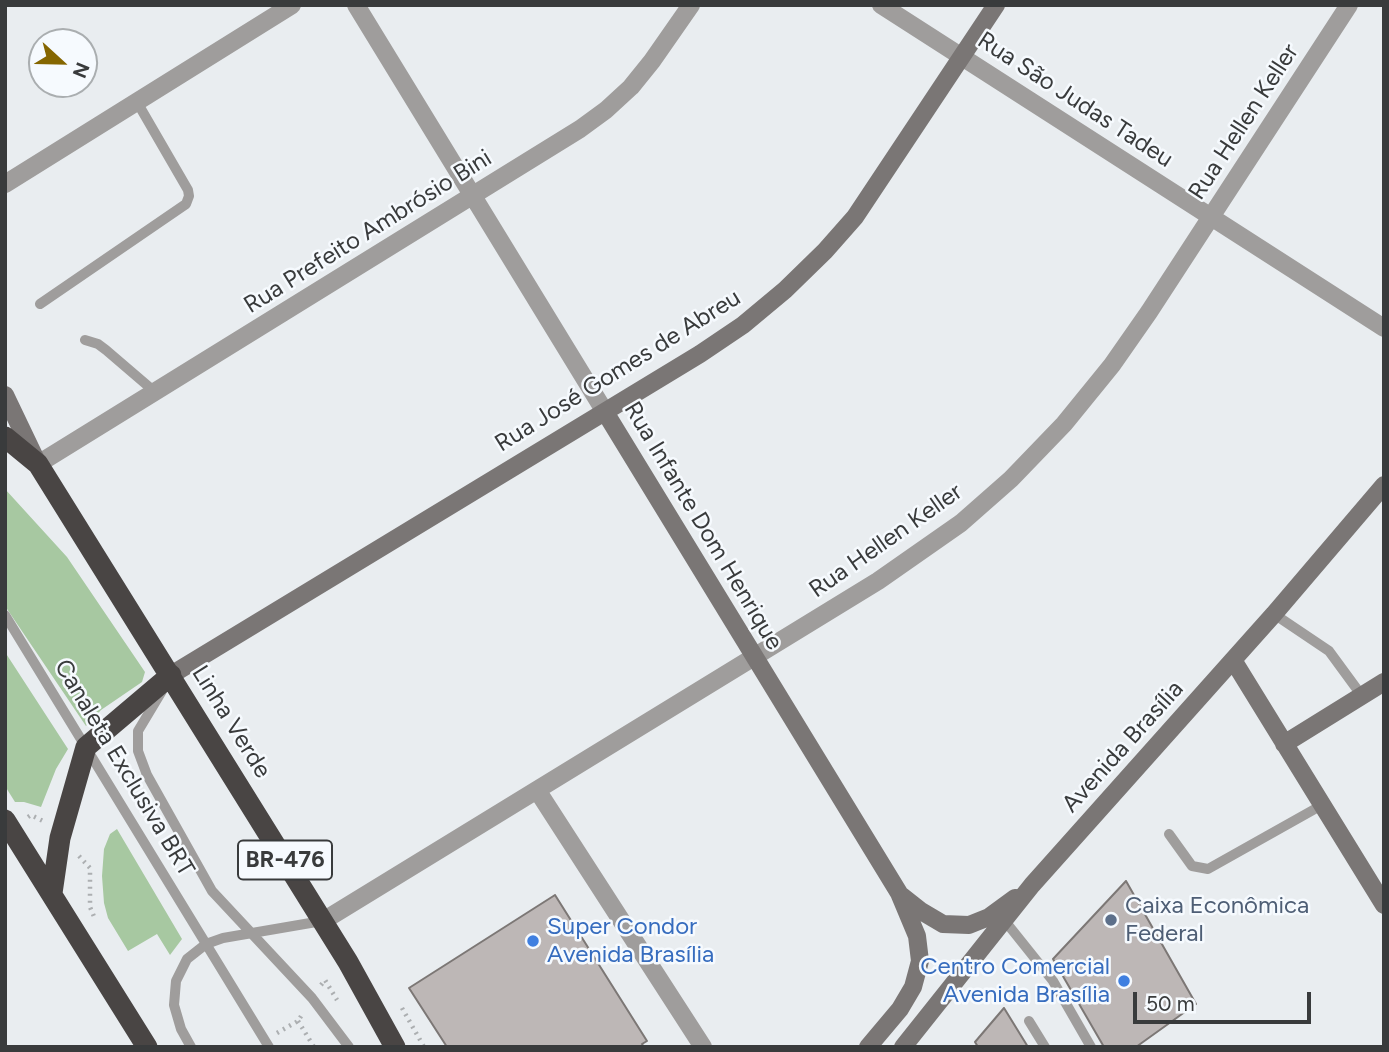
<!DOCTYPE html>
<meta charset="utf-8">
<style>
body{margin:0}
#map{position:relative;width:1389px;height:1052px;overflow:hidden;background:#e9edf0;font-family:Figtree,sans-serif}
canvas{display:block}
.frame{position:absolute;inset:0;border:7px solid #393b3c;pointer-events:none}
.north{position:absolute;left:28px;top:28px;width:70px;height:70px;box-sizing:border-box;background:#f6fafe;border:2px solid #aaaeb0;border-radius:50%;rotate:112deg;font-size:19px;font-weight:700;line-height:28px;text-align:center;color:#393b3c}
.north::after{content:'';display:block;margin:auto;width:24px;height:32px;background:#856600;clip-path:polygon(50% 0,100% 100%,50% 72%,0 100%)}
.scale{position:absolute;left:1133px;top:992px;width:178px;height:32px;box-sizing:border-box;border:4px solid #393b3c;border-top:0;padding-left:9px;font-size:21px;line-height:24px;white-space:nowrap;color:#393b3c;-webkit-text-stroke:5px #f6fafe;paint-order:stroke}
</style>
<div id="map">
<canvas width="1389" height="1052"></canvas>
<div class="frame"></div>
<div class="north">N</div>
<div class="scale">50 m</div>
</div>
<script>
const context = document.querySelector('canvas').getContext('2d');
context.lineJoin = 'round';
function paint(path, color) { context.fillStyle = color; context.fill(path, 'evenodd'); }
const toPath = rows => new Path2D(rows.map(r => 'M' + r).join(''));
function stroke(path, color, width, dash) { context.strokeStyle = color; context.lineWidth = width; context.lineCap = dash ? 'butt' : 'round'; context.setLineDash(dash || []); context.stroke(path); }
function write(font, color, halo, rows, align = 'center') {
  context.font = font + ' Figtree,sans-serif'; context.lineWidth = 5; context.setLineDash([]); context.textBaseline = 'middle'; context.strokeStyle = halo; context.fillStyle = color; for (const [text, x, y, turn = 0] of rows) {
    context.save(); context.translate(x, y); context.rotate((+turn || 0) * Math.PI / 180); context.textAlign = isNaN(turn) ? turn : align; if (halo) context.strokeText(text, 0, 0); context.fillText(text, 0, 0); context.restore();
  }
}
paint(toPath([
 [5,489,67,557,145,672,142,682,101,710,86,726,5,606],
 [5,652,68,749,56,769,41,807,24,802,15,802,5,786],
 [117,829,182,939,170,955,157,934,128,951,108,918,104,903,102,876,104,849,110,834]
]), '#a7c8a1');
const building = toPath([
 [1126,881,1196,1004,1136,1047,1104,1047,1053,959,1126,881],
 [555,895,647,1041,642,1044,644,1047,447,1047,409,988,555,895],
 [1004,1008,1028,1047,978,1047,975,1042,1004,1008]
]);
paint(building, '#bdb7b6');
stroke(building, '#7c7775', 2);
stroke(toPath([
 [28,817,31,815,43,821],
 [79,856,90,868,90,907,95,919],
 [321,985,325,980,337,1000],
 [402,1008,424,1047],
 [298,1021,314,1047],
 [277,1033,298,1021,303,1013]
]), '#acafb1', 4.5, [2, 5]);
stroke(toPath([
 [40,304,186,204,189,196,188,190,137,102],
 [85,340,98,344,106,350,155,392],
 [1274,614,1329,651,1362,696],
 [5,615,269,1047],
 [162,691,138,731,138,751,147,775,212,891,312,998,349,1047],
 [1169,834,1192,866,1208,869,1322,805],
 [1005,921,1053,981,1091,1047],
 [1029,1021,1045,1047],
 [191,1047,181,1029,174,1005,176,981,187,959,206,944,223,938,322,921]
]), '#9f9d9c', 10);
stroke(toPath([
 [356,5,605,412],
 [881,5,1384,328],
 [5,184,292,5],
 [38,464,580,129,606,110,631,87,652,61,691,5],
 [537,790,703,1047],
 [323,921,878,581,961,523,1011,479,1064,424,1112,365,1149,312,1349,5]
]), '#9f9d9c', 18);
stroke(toPath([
 [5,395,38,464],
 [605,412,899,893,917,936,920,961,913,987,900,1009,868,1047],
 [1233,660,1384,905],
 [171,675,700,354,743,325,785,290,825,251,855,217,996,5],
 [1284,744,1384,682],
 [902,896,921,911,943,924,969,925,989,917,1015,898],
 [903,1047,1032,885,1274,614,1384,485]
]), '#7a7675', 18);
stroke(toPath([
 [5,437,38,464,348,962,395,1047],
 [5,820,147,1047],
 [52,893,60,838,86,747,171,675]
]), '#494544', 21);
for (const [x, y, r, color] of [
 [1111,920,7,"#5c6f8a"],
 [533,941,7,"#3f7fe0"],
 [1124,981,7,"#3f7fe0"]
]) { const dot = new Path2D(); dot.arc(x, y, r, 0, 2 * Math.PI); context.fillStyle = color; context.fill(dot); stroke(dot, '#f6fafe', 2.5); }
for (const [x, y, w] of [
 [285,860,94]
]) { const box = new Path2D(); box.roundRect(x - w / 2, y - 19.5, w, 39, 5); context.fillStyle = '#f6fafe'; context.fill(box); stroke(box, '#393b3c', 2); }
write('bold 23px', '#393b3c', null, [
 ["BR-476",285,860]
]);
write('24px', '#393b3c', '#f6fafe', [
 ["Rua São Judas Tadeu",1075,100,33],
 ["Rua Hellen Keller",1244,122,-57],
 ["Rua Prefeito Ambrósio Bini",368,232,-32],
 ["Rua José Gomes de Abreu",618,371,-32],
 ["Rua Infante Dom Henrique",703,526,59],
 ["Rua Hellen Keller",886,541,-35],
 ["Linha Verde",231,722,58],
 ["Avenida Brasília",1123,747,-48],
 ["Canaleta Exclusiva BRT",124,768,59]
]);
write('24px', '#4e5e75', '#f6fafe', [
 ["Caixa Econômica",1125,906],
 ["Federal",1125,934]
], 'left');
write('24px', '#366cbe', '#f6fafe', [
 ["Super Condor",547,927],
 ["Avenida Brasília",547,955],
 ["Centro Comercial",1110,967,"right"],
 ["Avenida Brasília",1110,995,"right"]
], 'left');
</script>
